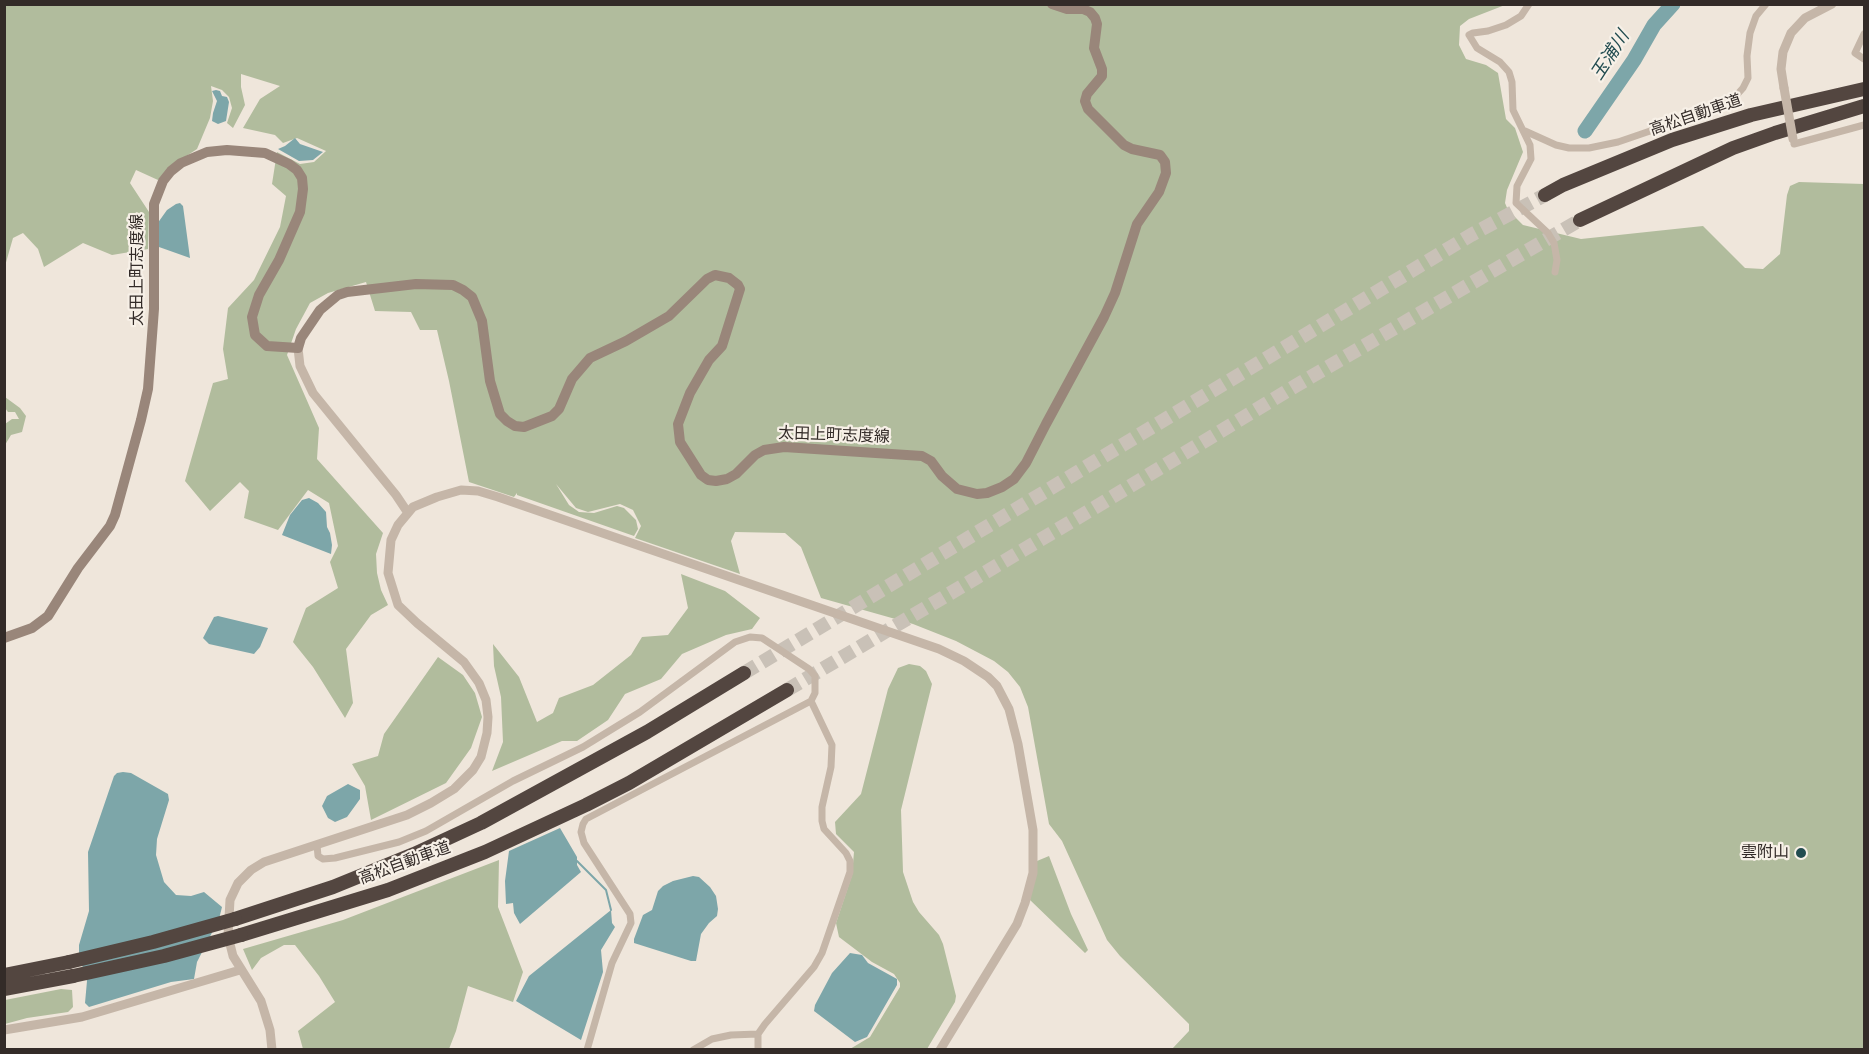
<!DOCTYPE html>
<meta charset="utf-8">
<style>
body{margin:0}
#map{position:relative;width:1869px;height:1054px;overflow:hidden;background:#efe6db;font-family:Jost,sans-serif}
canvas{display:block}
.frame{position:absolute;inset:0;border:6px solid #332b28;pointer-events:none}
</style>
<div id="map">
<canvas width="1869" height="1054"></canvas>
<div class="frame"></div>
</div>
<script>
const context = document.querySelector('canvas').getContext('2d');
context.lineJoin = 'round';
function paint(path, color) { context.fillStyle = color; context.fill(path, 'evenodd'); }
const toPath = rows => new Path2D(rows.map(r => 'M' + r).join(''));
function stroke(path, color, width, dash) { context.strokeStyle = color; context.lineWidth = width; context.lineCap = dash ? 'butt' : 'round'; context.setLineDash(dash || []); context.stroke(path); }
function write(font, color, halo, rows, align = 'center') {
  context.font = font + ' Jost,"Noto Sans JP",sans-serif'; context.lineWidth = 4.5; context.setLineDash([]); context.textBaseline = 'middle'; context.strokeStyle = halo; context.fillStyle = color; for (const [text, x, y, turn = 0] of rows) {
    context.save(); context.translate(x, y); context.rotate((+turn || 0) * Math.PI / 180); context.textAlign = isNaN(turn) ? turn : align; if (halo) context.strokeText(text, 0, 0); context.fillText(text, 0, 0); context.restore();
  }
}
paint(toPath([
 [5,5,1505,5,1469,19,1460,26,1459,45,1466,59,1486,65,1498,73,1506,119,1515,128,1523,152,1507,190,1505,203,1508,210,1523,225,1581,239,1703,226,1745,268,1763,269,1780,254,1787,195,1790,186,1799,182,1864,184,1864,1049,1172,1049,1189,1031,1189,1024,1120,956,1107,940,1062,841,1049,824,1028,707,1020,687,1008,672,994,661,956,641,913,624,821,598,801,547,785,533,735,532,731,541,740,574,635,538,641,526,633,510,620,504,588,512,576,508,556,484,569,505,579,512,594,513,617,506,624,508,636,520,638,529,634,536,517,495,517,493,514,497,469,482,449,381,437,330,420,330,411,312,375,311,366,282,328,293,310,303,296,329,287,355,319,428,317,459,383,533,376,554,377,573,381,590,388,605,371,615,346,649,353,703,345,718,313,667,293,642,306,608,338,588,330,562,338,546,329,503,308,490,278,530,244,518,249,491,240,482,210,511,185,481,213,383,228,379,223,349,228,308,254,280,280,227,286,196,272,184,277,152,300,164,314,162,326,151,297,138,283,143,275,135,243,128,260,99,280,86,241,74,241,87,245,105,233,128,227,123,232,108,229,97,222,90,211,86,213,101,210,118,197,149,170,167,158,180,136,170,130,183,149,212,148,249,112,255,83,243,44,267,38,249,23,233,13,238,5,266],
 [5,397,20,408,26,416,22,432,11,435,5,445,5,424,12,419,19,419,15,412,8,412,5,408],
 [681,574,725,591,760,618,752,629,726,635,682,654,661,679,625,694,608,720,577,741,562,741,492,771,503,742,501,697,494,666,493,644,519,677,537,722,553,713,559,698,593,685,631,655,642,637,668,635,688,608],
 [438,657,463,675,475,693,482,717,471,748,446,783,371,820,365,786,352,764,378,756,384,734],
 [909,664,920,666,926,671,932,684,901,810,903,872,913,902,919,912,939,935,943,944,956,996,955,1002,927,1049,850,1049,870,1037,900,987,900,983,894,974,872,962,839,937,836,923,852,875,854,852,836,834,835,822,861,794,888,689,898,668],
 [1049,856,1071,914,1088,950,1085,953,1030,900,1037,861],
 [499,860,498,907,523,972,513,1002,468,986,456,1031,449,1049,303,1049,298,1031,335,1002,319,976,295,945,284,945,261,958,252,970,243,949,343,920],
 [61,989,72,990,73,1007,68,1012,27,1018,5,1024,5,1000]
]), '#b1bc9d');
paint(toPath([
 [216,90,220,91,222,96,227,97,229,102,226,121,218,124,212,121,213,113,217,101,212,91],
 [295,138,300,144,323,152,313,160,299,161,278,149,285,146],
 [180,203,183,206,190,258,159,247,157,224,167,210,176,204],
 [309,498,318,503,326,512,327,527,330,533,332,545,331,554,282,535,290,515,302,500],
 [218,616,268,628,260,647,254,654,209,644,203,638,214,617],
 [123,772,131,773,168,794,169,800,157,839,156,855,164,882,176,895,191,896,204,892,222,907,219,919,197,962,194,979,171,982,89,1007,85,1003,87,981,79,955,79,945,89,911,88,852,114,776,117,773],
 [348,784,360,790,360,799,347,817,335,822,328,818,322,806,327,796],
 [560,828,577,857,577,865,581,872,520,924,514,913,513,903,506,904,505,881,509,851],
 [693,876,699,877,710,887,716,896,718,909,717,916,709,923,701,934,696,961,691,961,634,943,634,939,643,915,652,910,658,891,663,886,673,881],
 [611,910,612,923,615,927,601,950,603,972,581,1040,516,1001,529,976],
 [850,953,862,955,868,963,897,979,897,985,867,1037,855,1042,814,1011,815,1005,832,973]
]), '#7da6a9');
stroke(toPath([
 [577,861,606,890,611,910]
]), '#7da6a9', 2);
stroke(toPath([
 [1585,131,1634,60,1654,25,1673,4]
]), '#7da6a9', 15);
stroke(toPath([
 [744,673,1471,235,1545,195],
 [787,690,1094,508,1297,385,1580,220]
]), '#c9c1b7', 14, [14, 7]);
stroke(toPath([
 [1529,4,1521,16,1506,25,1488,31,1473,33,1469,35,1477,48,1500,62,1509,72,1512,82,1513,110,1530,145,1531,159,1517,186,1516,203,1548,233,1554,243,1557,260,1555,272],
 [1864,34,1855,53,1864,59],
 [1525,131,1556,145,1569,148,1589,148,1618,142,1691,117,1734,98,1743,88,1748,78,1747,56,1750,33,1756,16,1766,4],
 [1794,144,1864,125],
 [317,845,318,856,323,859,335,858,399,842,426,831,513,781,583,747,640,712,735,642,750,637,762,638,809,669,815,676,815,693,811,701,586,819,583,824,581,832,584,843,630,914,631,923,612,963,587,1050],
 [693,1050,712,1039,731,1035,758,1034],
 [758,1050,758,1034,765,1024,814,967,822,953,850,872,850,861,846,853,824,829,822,821,822,807,831,767,832,745,811,701]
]), '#c5b6a8', 7);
stroke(toPath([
 [1784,88,1781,69,1783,52,1791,33,1805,18,1832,4],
 [298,348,300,366,313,393,396,495,408,513],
 [4,1030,82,1017,240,970],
 [272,1050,270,1030,261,1001,233,956,228,936,230,900,238,883,251,870,264,862,407,815,431,803,454,789,473,770,481,757,487,733,488,717,486,700,479,683,464,662,417,623,398,605,388,573,391,540,398,525,413,507,437,497,461,490,478,491,498,497,939,649,964,661,988,677,997,686,1009,709,1018,744,1033,830,1033,873,1025,903,1017,924,940,1050]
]), '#c5b6a8', 9);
stroke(toPath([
 [4,638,32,628,48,616,78,568,110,526,115,515,141,420,148,389,154,309,154,204,163,181,171,171,181,163,207,152,227,150,265,153,289,164,297,170,302,178,303,189,300,212,279,260,259,295,252,317,255,335,267,346,298,348,301,338,320,310,338,295,347,292,416,284,453,285,463,290,472,297,482,321,490,381,500,414,507,421,515,426,524,427,552,416,559,409,572,379,590,358,626,341,669,316,707,279,715,275,729,278,738,285,740,289,722,346,709,360,690,393,678,424,680,442,701,475,708,480,716,481,727,479,736,474,755,455,764,450,784,447,922,456,931,461,942,476,957,489,977,494,987,493,1002,487,1014,479,1026,463,1046,424,1104,317,1115,293,1137,224,1159,192,1166,173,1165,162,1160,155,1132,149,1124,145,1088,109,1085,101,1087,94,1102,76,1102,69,1094,48,1097,24,1095,18,1090,12,1083,9,1067,9,1052,4]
]), '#99867a', 10);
stroke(toPath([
 [1545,195,1563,185,1672,140,1751,115,1864,89],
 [1580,220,1733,148,1775,133,1864,106],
 [235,919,333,887,414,854,481,823,647,732,744,673],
 [241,935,388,890,485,852,586,805,629,783,787,690],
 [4,975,69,962],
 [4,989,73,976]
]), '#534640', 14);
stroke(toPath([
 [1784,88,1793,139]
]), '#c5b6a8', 9);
stroke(toPath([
 [69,962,153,942,235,919],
 [73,976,164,956,241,935]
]), '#534640', 14);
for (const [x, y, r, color] of [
 [1801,853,6,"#224c50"]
]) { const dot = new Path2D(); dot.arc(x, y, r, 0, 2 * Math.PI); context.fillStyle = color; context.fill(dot); stroke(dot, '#f7f0e7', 2); }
write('16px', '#332b28', '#f7f0e7', [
 ["高松自動車道",1696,116,-19],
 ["太田上町志度線",138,270,-90],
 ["太田上町志度線",834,436,2],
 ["高松自動車道",405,864,-20]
]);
write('16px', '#332b28', '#f7f0e7', [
 ["雲附山",1789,853]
], 'right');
write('italic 18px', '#224c50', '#f7f0e7', [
 ["玉浦川",1611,56,-57]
]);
</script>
